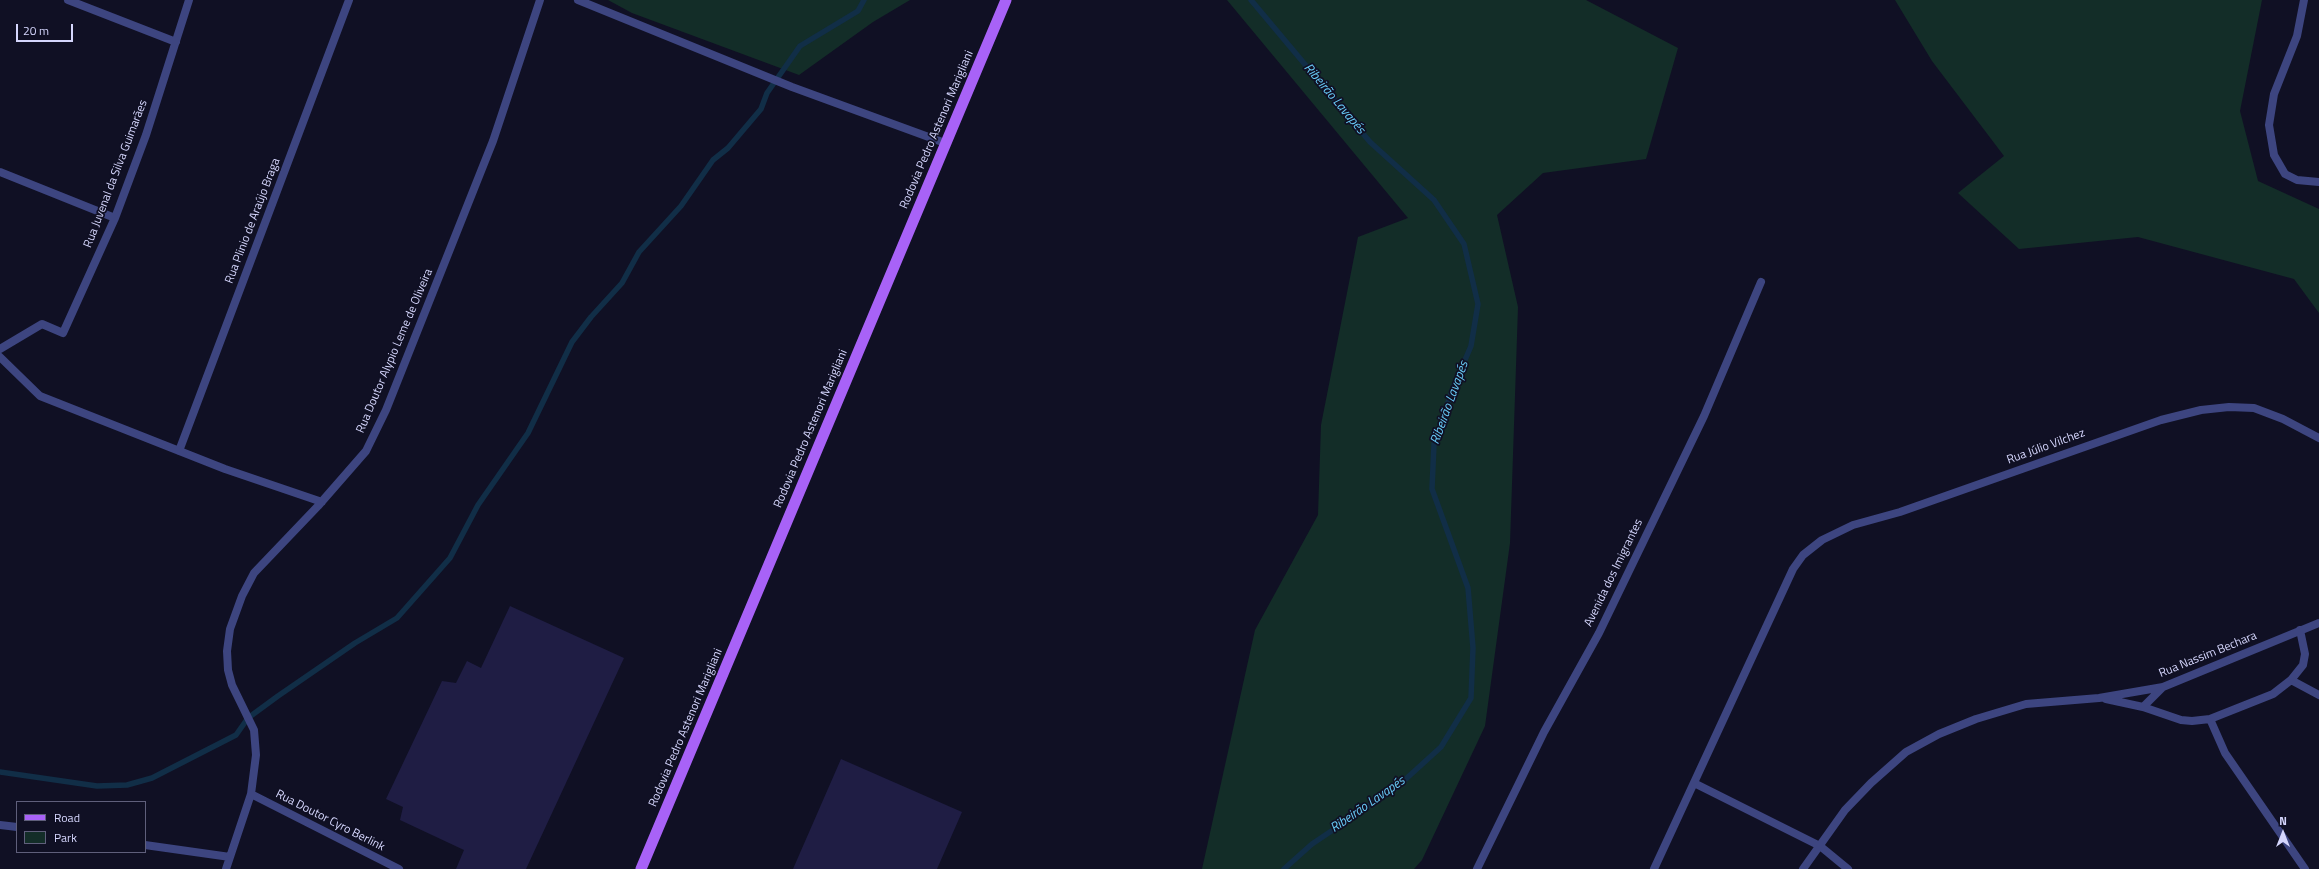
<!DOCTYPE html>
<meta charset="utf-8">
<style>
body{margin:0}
#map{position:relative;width:2319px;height:869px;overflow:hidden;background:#101024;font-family:"Titillium Web",sans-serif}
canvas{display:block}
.legend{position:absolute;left:16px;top:801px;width:130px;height:52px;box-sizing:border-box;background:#101024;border:1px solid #5f5f7b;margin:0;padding:5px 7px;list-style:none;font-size:12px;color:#d5d6fd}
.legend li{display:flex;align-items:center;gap:8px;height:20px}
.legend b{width:20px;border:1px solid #5f5f7b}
.north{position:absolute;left:2263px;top:813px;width:40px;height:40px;-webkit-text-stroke:3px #101024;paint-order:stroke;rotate:0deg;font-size:11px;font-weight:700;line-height:16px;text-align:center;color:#d5d6fd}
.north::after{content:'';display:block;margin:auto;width:14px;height:18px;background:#d5d6fd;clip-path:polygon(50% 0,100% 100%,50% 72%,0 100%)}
.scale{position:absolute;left:16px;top:24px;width:57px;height:18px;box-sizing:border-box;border:2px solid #d5d6fd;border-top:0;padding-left:5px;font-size:12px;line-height:14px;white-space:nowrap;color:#d5d6fd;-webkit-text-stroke:3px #101024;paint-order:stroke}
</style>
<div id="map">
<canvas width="2319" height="869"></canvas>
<ul class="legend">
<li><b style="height:5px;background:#a862f7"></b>Road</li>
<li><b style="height:11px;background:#132d28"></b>Park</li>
</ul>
<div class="north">N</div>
<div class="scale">20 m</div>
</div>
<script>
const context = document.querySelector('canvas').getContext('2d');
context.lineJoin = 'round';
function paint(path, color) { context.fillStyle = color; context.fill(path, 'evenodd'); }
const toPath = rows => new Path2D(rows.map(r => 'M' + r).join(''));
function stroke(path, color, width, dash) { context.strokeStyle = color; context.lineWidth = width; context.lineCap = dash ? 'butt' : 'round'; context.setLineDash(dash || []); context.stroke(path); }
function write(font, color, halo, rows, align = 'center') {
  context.font = font + ' "Titillium Web",sans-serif'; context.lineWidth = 3.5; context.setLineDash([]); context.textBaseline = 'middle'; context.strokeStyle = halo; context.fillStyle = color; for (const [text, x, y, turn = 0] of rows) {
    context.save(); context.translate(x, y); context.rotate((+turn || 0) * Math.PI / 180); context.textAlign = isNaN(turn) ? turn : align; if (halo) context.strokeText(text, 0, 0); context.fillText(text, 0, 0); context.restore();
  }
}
paint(toPath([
 [608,0,910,0,873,22,799,75,632,13],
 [1227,0,1586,0,1678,48,1646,159,1543,173,1497,215,1518,307,1510,543,1485,726,1422,860,1414,869,1202,869,1255,630,1318,515,1321,425,1358,237,1408,218],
 [1895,0,2262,0,2240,111,2258,181,2319,209,2319,313,2294,279,2138,237,2019,249,1958,193,2004,156,1932,61]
]), '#132d28');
stroke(toPath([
 [1251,0,1370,142,1434,200,1464,244,1478,304,1471,346,1453,388,1434,444,1432,489,1468,588,1473,648,1471,698,1441,747,1397,787,1312,844,1284,869],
 [0,772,97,786,127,785,152,778,236,735,248,718,278,696,355,643,397,618,450,558,478,505,528,433,572,342,591,317,622,283,639,252,681,206,713,160,728,148,761,109,767,93,800,46,858,11,864,0]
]), '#112e47', 5.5);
paint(toPath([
 [510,606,624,658,526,869,456,869,464,850,400,820,403,807,386,799,442,681,456,683,467,661,481,668],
 [841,759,962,812,937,869,793,869]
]), '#1f1d44');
stroke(toPath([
 [1477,869,1544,732,1599,633,1704,416,1761,282]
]), '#3d4580', 8);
stroke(toPath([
 [68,0,176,42],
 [2304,0,2297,36,2274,94,2269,125,2274,155,2285,174,2297,180,2319,182],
 [0,172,115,218],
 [0,349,42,324,63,333,115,218,146,135,189,0],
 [0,357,40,396,225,469,322,502],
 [179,451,349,0],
 [2291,680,2319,695],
 [2106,699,2143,707,2181,720,2192,721,2210,719,2273,694,2291,680,2303,665,2305,654,2300,630],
 [2143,707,2163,687],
 [2210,719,2225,753,2305,869],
 [1694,783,1820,846,1848,869],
 [251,794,399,869],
 [0,825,17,827],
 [145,845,230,857],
 [226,869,251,794,256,755,254,730,232,685,228,670,227,651,230,629,242,596,254,573,318,506,366,451,386,410,493,141,540,0],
 [1654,869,1793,569,1803,555,1822,540,1853,525,1900,512,2161,420,2201,410,2229,407,2254,408,2283,419,2319,438],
 [1803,869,1845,810,1871,783,1906,752,1939,734,1976,719,2026,704,2099,698,2163,687,2319,623]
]), '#3d4580', 8);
stroke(toPath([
 [578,0,792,87,945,143]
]), '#3d4580', 8);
stroke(toPath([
 [641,869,1006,0]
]), '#a862f7', 11);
write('12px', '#d5d6fd', '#101024', [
 ["Rodovia Pedro Astenori Marigliani",937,130,-67],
 ["Rua Juvenal da Silva Guimarães",116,174,-69],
 ["Rua Plinio de Araújo Braga",253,221,-69],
 ["Rua Doutor Alypio Leme de Oliveira",395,351,-67],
 ["Rodovia Pedro Astenori Marigliani",811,429,-67],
 ["Rua Júlio Vilchez",2046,447,-20],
 ["Avenida dos Imigrantes",1614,573,-64],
 ["Rua Nassim Bechara",2208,655,-22],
 ["Rodovia Pedro Astenori Marigliani",686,728,-67],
 ["Rua Doutor Cyro Berlink",330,821,27]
]);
write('italic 13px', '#68cbf7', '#101024', [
 ["Ribeirão Lavapés",1334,99,50],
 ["Ribeirão Lavapés",1450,403,-70],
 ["Ribeirão Lavapés",1368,805,-35]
]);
</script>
